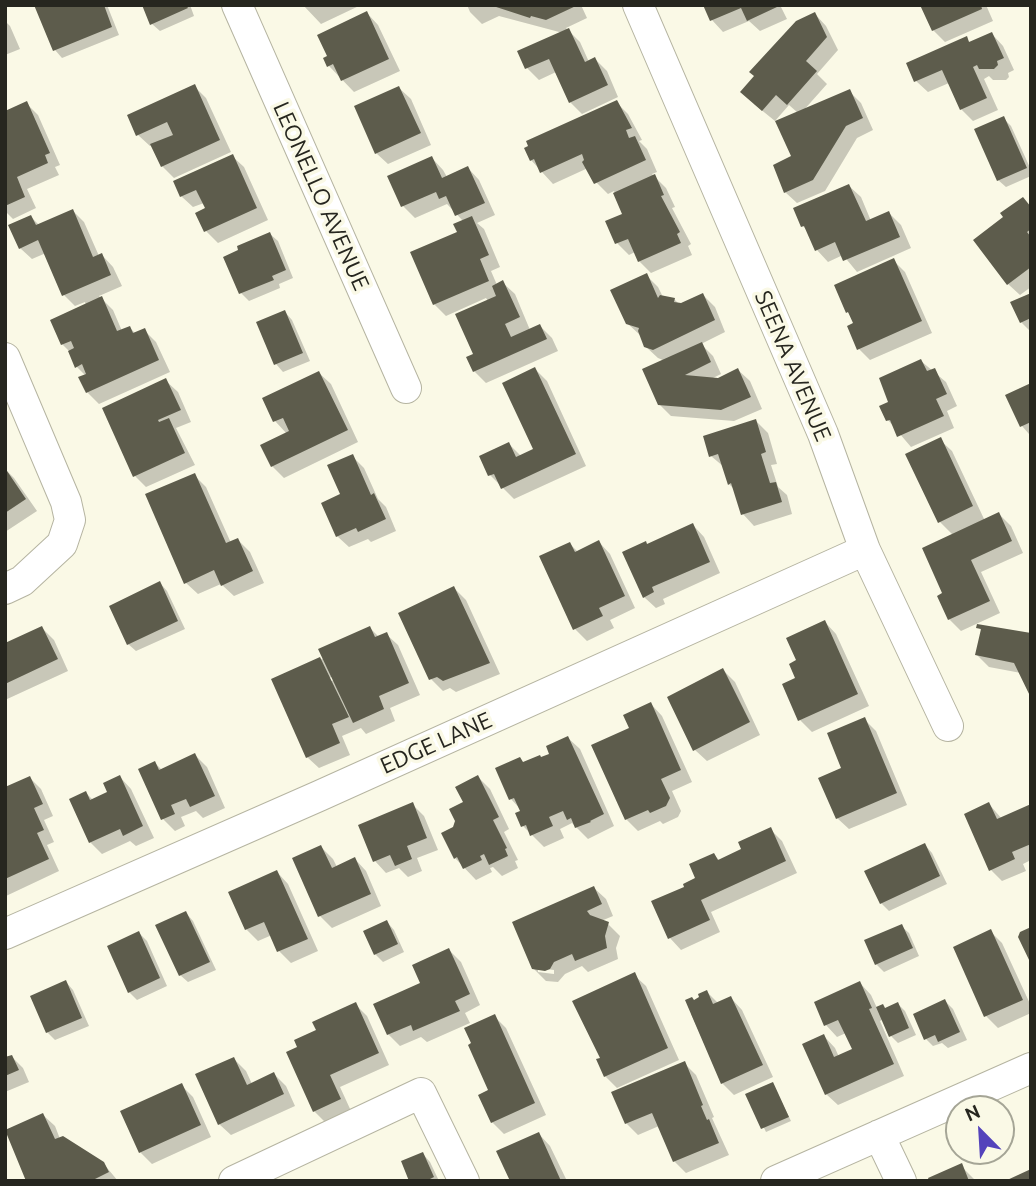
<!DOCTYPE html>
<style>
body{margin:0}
#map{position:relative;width:1036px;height:1186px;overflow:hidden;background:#faf9e6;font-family:Ubuntu,sans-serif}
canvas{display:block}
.frame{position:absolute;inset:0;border:7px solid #26261f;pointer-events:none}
.north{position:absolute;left:945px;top:1095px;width:70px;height:70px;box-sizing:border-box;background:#faf9e6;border:2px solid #a5a596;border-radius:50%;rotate:336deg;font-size:19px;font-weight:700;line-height:28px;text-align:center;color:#26261f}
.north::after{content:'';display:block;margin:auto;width:24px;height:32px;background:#5443bb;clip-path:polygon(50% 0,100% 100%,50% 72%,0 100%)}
</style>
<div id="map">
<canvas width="1036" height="1186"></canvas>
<div class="frame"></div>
<div class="north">N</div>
</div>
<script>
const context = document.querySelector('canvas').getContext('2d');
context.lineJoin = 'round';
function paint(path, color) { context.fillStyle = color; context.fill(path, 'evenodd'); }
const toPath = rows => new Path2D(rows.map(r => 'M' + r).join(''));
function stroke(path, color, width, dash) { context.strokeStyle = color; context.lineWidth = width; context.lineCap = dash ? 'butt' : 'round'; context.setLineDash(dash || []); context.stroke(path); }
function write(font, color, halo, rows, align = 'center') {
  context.font = font + ' Ubuntu,sans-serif'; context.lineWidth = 7; context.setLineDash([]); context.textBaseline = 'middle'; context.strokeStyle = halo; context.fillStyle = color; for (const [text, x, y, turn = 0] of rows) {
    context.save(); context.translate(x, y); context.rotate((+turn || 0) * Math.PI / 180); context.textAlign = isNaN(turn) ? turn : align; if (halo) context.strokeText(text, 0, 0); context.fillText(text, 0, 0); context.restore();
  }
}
paint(toPath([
 [36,5,107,5,119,35,62,58,55,50],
 [144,5,190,5,194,16,160,31,152,24],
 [303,5,361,5,321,24],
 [467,5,581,5,587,18,566,28,580,42,589,62,595,59,607,71,618,97,582,114,570,102,556,72,539,80,527,68,563,33,499,16,482,24,470,12],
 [705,5,780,5,787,19,760,31,749,21,723,32,712,20],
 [922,5,986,5,993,21,945,42,933,30],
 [367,13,378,25,400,71,354,92,329,66],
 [815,14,826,26,838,50,817,74,827,84,803,111,849,91,861,103,873,130,857,138,825,191,797,203,785,192,793,157,798,113,789,105,775,121,754,104],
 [5,21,10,26,20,49,5,55],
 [992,34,1003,46,1014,70,1008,73,1009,77,1006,80,993,80,989,76,984,79,998,110,973,121,961,109,949,83,928,92,916,81,966,39,971,43],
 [194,86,206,98,231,152,174,178,162,166,153,145,150,146,138,135],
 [399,88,411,99,431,145,388,164,376,153],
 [616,102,628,114,642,140,639,141,647,149,657,172,652,174,666,188,675,207,672,208,691,244,688,246,692,255,651,273,639,261,635,252,629,255,617,243,624,215,614,191,608,194,596,182,588,168,553,184,531,160],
 [27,104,38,115,60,165,55,167,59,175,27,189,36,208,13,219,5,211,5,113],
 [1003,118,1011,126,1031,170,1031,176,1006,187,998,180],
 [232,156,244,167,268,220,218,243,206,231,207,209,204,203,193,207,181,196],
 [432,158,443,170,447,177,468,168,479,180,495,215,477,223,484,229,500,267,491,271,497,285,503,283,515,294,530,330,540,326,552,338,558,351,486,383,474,371,475,355,488,301,486,298,446,316,434,304,463,221,447,204,415,218,403,206,389,177],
 [849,186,861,197,871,221,889,213,901,225,911,248,857,272,843,255,828,262,817,250,809,232,803,226],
 [1031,207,1031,287,1020,295,1008,284],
 [73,211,84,222,99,256,102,255,113,267,122,286,99,296,113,310,122,331,130,328,136,334,144,330,156,342,170,372,99,404,87,392,86,376,77,367,70,352,62,344,86,305,85,302,75,306,64,295,46,253,32,259,20,248,31,217,39,225],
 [270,234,278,241,293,278,279,284,280,288,249,301,241,293,226,257],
 [894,261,905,272,932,333,870,360,859,349,856,323,848,312],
 [646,275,658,287,663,297,674,299,680,305,703,295,715,307,725,332,701,344,713,356,721,374,711,379,719,380,738,370,750,381,762,409,734,421,671,416,659,404,665,361,658,358,645,346,640,335,627,323],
 [1031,294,1031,332,1021,322],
 [285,312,292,320,310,361,283,372,276,364,258,323],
 [921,361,946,382,957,406,947,411,954,428,911,447,888,420,890,403],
 [535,369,547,381,586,466,514,499,490,475,509,444,521,456,535,449],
 [319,373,331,384,358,442,284,478,272,466,287,434,275,421],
 [166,381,178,392,191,422,176,428,195,465,146,487,135,476],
 [1031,385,1031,433,1029,434,1022,426],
 [756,421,768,433,777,464,771,465,778,487,787,495,792,514,754,526,743,514,735,490,729,484,724,467,711,456],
 [940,440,952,451,985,521,999,514,1011,526,1023,553,981,572,1000,613,961,631,949,619,945,593,953,535,940,522,908,455],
 [352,456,364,468,378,499,386,507,396,531,371,542,368,539,349,547,337,536,342,495],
 [5,469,14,478,37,511,5,532],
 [194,475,206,487,231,543,238,540,250,552,264,583,234,596,221,584,198,594,186,583],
 [693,525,704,537,720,573,663,599,665,604,656,608,644,597],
 [599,542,610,554,635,608,610,620,614,628,587,641,575,629,570,544,579,553],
 [160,583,167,591,185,629,136,651,128,644],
 [454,588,466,600,500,674,456,692,450,688,443,691,431,679],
 [825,622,836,634,869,706,812,732,800,720,798,661],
 [978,627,1031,635,1021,673,989,667,977,655,982,631],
 [42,628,54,640,68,671,5,700,5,645],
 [370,628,379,637,386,634,398,645,420,695,390,708,395,721,366,734,361,728,342,736,350,755,319,768,307,757,274,680,324,658],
 [336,674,338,678,323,685,322,683],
 [723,670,735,682,760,735,707,761,695,750],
 [651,704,662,716,692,782,672,791,681,811,678,817,663,824,660,821,638,831,626,819,631,729],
 [864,719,876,731,907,805,849,829,837,818],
 [568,738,580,749,614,826,588,839,572,823,560,829,564,838,544,847,523,826,522,811,511,799,497,769,542,759,552,755],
 [195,755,207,767,225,808,203,818,196,811,181,817,185,826,175,831,163,819,155,763,162,770],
 [120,777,131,789,154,838,136,846,130,841,102,854,90,842,86,793,93,800,109,793],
 [478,777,490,789,509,829,504,832,518,860,515,861,518,868,502,876,493,867,490,868,492,872,476,880,455,858,454,828],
 [30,778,41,789,53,816,44,820,54,842,47,845,59,871,6,896,5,833,9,831,5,822,5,789],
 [412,804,424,816,438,850,417,858,422,871,408,877,399,868,386,873,375,861],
 [989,804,1002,819,1031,806,1031,860,1023,864,1026,871,1002,881,991,870],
 [770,829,782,841,797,873,711,912,720,932,681,950,670,938,686,888,697,879,714,855,720,861,743,850],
 [925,845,932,853,947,884,889,911,881,903],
 [321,847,333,859,337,867,355,859,366,871,381,906,332,928,320,916],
 [277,872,288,884,318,951,291,963,279,951,272,935,258,941,246,929],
 [594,888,606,899,613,916,601,921,608,924,620,936,616,948,618,959,588,972,582,966,565,974,558,982,546,981,533,968],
 [538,968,554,970,554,974,538,972],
 [186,913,193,921,216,970,188,982,180,975],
 [387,922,394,930,404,952,383,962,375,954],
 [901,926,909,933,919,956,884,972,876,964],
 [990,931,1002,943,1031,1006,1031,1013,998,1028,986,1016,955,948],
 [139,933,147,941,167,986,137,1000,129,992],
 [449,950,461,962,480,1005,465,1013,470,1023,427,1042,421,1037,400,1046,388,1034],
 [634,975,646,986,679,1060,617,1088,605,1076,602,1058],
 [66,982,73,990,89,1026,55,1040,47,1032],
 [860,983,871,995,877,1008,886,1009,898,1004,905,1011,916,1035,898,1043,891,1036,884,1019,880,1021,904,1076,838,1105,826,1094,824,1036,835,1048,839,1057,854,1050,846,1033,837,1037,826,1025],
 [707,992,718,1003,731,998,742,1010,773,1077,734,1095,722,1083,691,1014,694,1001],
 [945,1001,953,1009,967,1040,948,1048,942,1043,933,1046,926,1039],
 [355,1004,367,1016,389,1065,340,1087,351,1111,326,1123,314,1111,299,1048,318,1031],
 [494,1016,506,1028,546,1115,504,1134,492,1122,491,1091],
 [12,1057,23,1068,29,1082,5,1092,5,1059],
 [234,1059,246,1071,252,1084,274,1074,286,1086,295,1106,231,1135,219,1124],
 [684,1063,696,1075,714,1117,712,1118,729,1155,686,1173,674,1161,659,1126,638,1135,626,1123],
 [773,1084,791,1121,766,1132,748,1095],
 [181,1085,193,1097,211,1137,152,1164,140,1152],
 [43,1115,55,1126,60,1139,103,1163,118,1181,28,1181],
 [539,1134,550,1146,567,1181,512,1181],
 [423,1154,430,1162,439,1181,411,1181],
 [961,1166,976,1181,931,1181]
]), '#0003');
paint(toPath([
 [34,5,104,5,112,27,53,51],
 [142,5,186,5,188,8,150,25],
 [490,5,578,5,546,20,531,16,530,18],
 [703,5,776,5,777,7,747,21,741,8,710,21],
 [920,5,981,5,982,9,932,31],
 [367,11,389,59,341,81,333,64,327,67,323,58,327,56,317,35],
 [815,12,827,37,806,61,817,71,787,105,776,95,762,111,740,92,754,76,749,72,796,21],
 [569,28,585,62,595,57,608,85,569,103,549,59,525,69,517,51],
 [992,32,1004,58,997,61,998,65,994,69,979,69,977,65,973,67,987,98,960,110,942,70,914,82,906,63,967,36,969,42],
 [195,84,220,140,161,167,150,144,173,135,167,122,136,136,127,115],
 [399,86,421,133,375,154,354,106],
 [850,89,863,118,846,126,813,180,784,193,773,165,791,156,775,121],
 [617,100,632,128,626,130,629,138,635,136,646,160,594,184,582,162,584,160,582,154,540,173,534,159,530,161,524,148,528,146,526,141],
 [27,101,50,153,45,155,48,163,17,177,25,197,5,206,5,111],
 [1004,116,1027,168,997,181,974,129],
 [233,154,257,208,204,232,195,213,205,208,196,190,180,197,173,181],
 [432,156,442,178,468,166,485,203,455,216,446,196,439,199,436,192,401,207,387,176],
 [655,174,664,195,661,196,680,232,677,234,681,243,638,262,628,239,615,244,605,221,622,214,613,193],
 [849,184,866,221,889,211,900,237,843,261,835,242,815,251,804,226,801,227,793,208],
 [1023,197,1031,207,1031,229,1027,232,1031,237,1031,267,1007,285,973,240,1003,217,1000,213],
 [73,209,93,257,102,253,111,275,62,296,38,240,19,249,8,225,31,215,36,225],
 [472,216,489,255,480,259,489,281,433,305,410,252,457,232,453,224],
 [270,232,286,270,272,276,274,280,239,294,223,257,238,250,237,246],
 [894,258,922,321,857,350,847,326,853,323,848,312,846,313,834,285],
 [647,273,658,298,660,295,675,298,674,302,681,303,703,293,715,320,653,350,644,347,638,331,639,328,626,324,610,290],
 [503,280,520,317,505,324,511,337,540,324,547,339,473,372,466,357,473,354,455,314,496,296,492,286],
 [1031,293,1031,318,1020,323,1010,302],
 [102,296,117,331,130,326,133,333,145,328,159,360,86,393,78,377,86,374,82,364,75,368,68,351,74,348,71,341,61,345,50,320],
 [285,310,303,353,274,365,256,322],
 [702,342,711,362,685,375,718,378,738,368,751,397,721,410,658,405,642,369],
 [921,359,927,371,935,368,947,394,936,399,944,416,897,437,890,420,886,421,879,406,888,402,879,378],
 [535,367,576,454,501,489,494,474,488,476,479,456,509,442,516,457,533,449,502,383],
 [319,371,348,430,271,467,260,445,289,431,283,418,273,422,262,398],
 [166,378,181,410,158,420,159,422,169,418,185,453,133,477,102,408],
 [1031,383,1031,422,1020,427,1005,395],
 [756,419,766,452,761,454,770,483,776,482,782,502,741,515,731,483,728,485,718,454,709,457,703,436],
 [941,437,973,506,938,523,905,454],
 [353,454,371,495,374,493,386,519,358,532,356,528,336,537,321,503,340,494,327,465],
 [5,468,26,499,5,513],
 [195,473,226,543,238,538,253,571,221,586,214,570,184,584,145,494],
 [999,512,1012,541,971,560,990,601,948,620,937,596,942,593,922,548],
 [693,523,710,562,652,587,654,592,643,598,622,552,646,541,647,544],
 [599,540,625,596,599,608,603,616,573,630,539,556,570,542,575,552],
 [160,581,178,621,127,645,109,606],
 [454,586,490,663,443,681,437,677,429,680,398,613],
 [825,620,858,694,798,721,782,684,795,678,789,664,796,660,786,638],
 [977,624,1031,633,1031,698,1014,663,975,655,981,629,976,628],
 [42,626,58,659,5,684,5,643],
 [370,626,375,637,387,632,409,683,379,696,384,709,353,723,318,649],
 [320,657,349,717,332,724,340,743,306,758,271,679],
 [723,668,750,722,693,751,667,697],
 [651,702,681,770,661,779,670,798,666,806,650,813,648,810,625,820,591,745,629,728,623,715],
 [865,717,897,793,836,819,818,778,841,768,827,733],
 [568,736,604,814,590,821,591,822,575,828,571,818,567,820,563,811,549,817,553,826,530,836,526,825,521,827,515,813,520,811,514,798,509,800,495,768,520,757,523,762,540,755,541,757,549,754,546,746],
 [195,753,215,796,190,807,186,799,171,805,175,814,161,820,138,769,155,761,159,770],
 [120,775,143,826,123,836,120,829,89,843,69,799,86,791,90,800,107,792,103,783],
 [478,775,499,817,493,820,507,848,505,849,508,856,489,865,484,854,480,856,482,860,463,869,457,857,454,859,441,833,453,827,455,821,449,809,463,802,455,787],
 [30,776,43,804,34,808,44,830,37,833,49,859,5,879,5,831,7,830,5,787],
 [413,802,427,838,407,846,412,859,395,866,390,855,373,862,358,825],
 [989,802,997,819,1031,804,1031,844,1012,852,1015,859,989,871,964,814],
 [771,827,786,861,701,900,710,920,668,939,651,901,684,887,683,884,695,878,689,864,714,853,718,860,741,849,738,842],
 [925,843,940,876,880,904,864,871],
 [321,845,332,868,355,857,371,894,318,917,292,858],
 [277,870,308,939,277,952,264,922,245,930,228,892],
 [594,886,602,904,587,911,590,915,609,922,605,936,607,948,575,961,572,954,554,962,550,969,545,971,532,969,512,922],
 [186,911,210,962,179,976,155,925],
 [387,920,398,944,374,955,363,931],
 [902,924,913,948,875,965,864,940],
 [1031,927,1031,964,1018,937,1020,932],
 [991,929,1023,1000,984,1017,953,947],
 [139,931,160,978,128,993,107,946],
 [449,948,470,994,455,1001,460,1011,413,1031,411,1025,387,1035,373,1004,420,983,412,965],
 [635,972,668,1048,604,1077,596,1059,600,1058,572,1001],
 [66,980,82,1018,46,1033,30,996],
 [860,981,872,1008,869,1009,894,1064,825,1095,802,1044,824,1034,834,1057,852,1049,838,1020,824,1026,814,1002],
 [707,990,713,1004,731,996,763,1065,721,1084,685,1000,692,997,694,1000,699,997,698,994],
 [945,999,960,1032,938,1042,935,1035,924,1040,913,1014],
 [356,1002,379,1053,330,1075,341,1099,313,1112,286,1052,297,1047,294,1040,316,1030,312,1022],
 [898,1002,909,1028,889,1037,876,1007,883,1004,885,1008],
 [495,1014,535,1103,491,1123,478,1095,488,1090,468,1045,471,1043,464,1028],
 [12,1055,19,1070,5,1076,5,1057],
 [234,1057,247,1085,274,1072,284,1094,218,1125,195,1074],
 [685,1061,703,1105,701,1106,707,1120,709,1119,719,1143,673,1162,652,1113,625,1124,611,1092],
 [773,1082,789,1117,761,1129,745,1094],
 [182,1083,201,1125,139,1153,120,1111],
 [43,1113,55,1139,63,1136,104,1162,109,1172,91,1181,26,1181,5,1130],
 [539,1132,561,1181,510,1181,496,1151],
 [423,1152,434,1177,426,1181,409,1181,401,1161],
 [962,1163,969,1181,929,1181,928,1178],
 [1031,1169,1031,1181,1005,1181]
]), '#5d5c4c');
const minor = toPath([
 [237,5,406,388],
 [638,5,823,434,865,550,948,726],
 [5,358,66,502,70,520,62,544,22,581,5,589],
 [5,934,319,796,865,550],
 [879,1135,901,1181],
 [234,1181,421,1093,464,1181],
 [776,1181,1031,1068]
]);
stroke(minor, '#b5b4a1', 32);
stroke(minor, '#fff', 30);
write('23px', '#26261f', '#faf9e6', [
 ["LEONELLO AVENUE",321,196,66],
 ["SEENA AVENUE",793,366,67],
 ["EDGE LANE",436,743,-24]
]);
</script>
